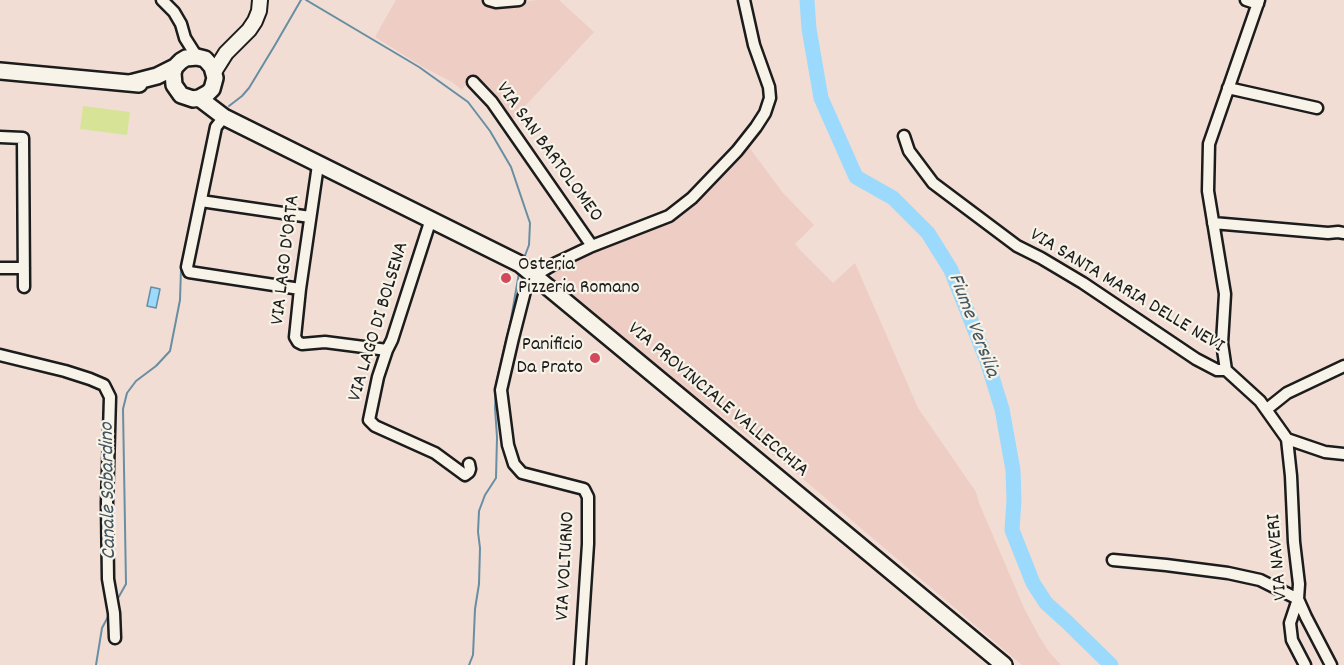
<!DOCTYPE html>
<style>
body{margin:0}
canvas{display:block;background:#f1ddd3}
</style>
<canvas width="1344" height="665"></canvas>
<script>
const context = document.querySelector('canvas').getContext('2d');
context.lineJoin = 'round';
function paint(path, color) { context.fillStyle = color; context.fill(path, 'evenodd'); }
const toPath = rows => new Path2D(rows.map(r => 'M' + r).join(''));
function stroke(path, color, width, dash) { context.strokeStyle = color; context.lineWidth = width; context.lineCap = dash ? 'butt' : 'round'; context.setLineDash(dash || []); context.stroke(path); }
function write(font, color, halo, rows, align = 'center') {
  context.font = font + ' Dekko,sans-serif'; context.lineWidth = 4.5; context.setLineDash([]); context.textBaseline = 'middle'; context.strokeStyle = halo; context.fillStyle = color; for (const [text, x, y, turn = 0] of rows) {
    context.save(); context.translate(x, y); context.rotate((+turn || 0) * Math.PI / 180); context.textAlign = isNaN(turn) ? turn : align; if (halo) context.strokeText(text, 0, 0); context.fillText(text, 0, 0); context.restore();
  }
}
paint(toPath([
 [396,0,480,0,500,5,537,0,559,0,594,32,512,120,496,96,472,75,462,90,452,82,423,67,375,37],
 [749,147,783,193,814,225,795,244,802,252,833,283,855,263,918,408,976,492,979,503,1024,608,1040,638,1049,652,1061,665,1022,665,789,467,689,391,552,278,557,268,677,219]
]), '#edcdc4');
paint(toPath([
 [83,106,130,112,127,135,80,129]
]), '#d7e498');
const water = toPath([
 [151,287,160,289,156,308,147,306,151,287]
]);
paint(water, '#9bdafd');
stroke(water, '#688ea3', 1.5);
stroke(toPath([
 [306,0,419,67,468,102,490,131,511,167,530,223,529,245,524,258],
 [229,106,242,96,249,88,275,45,301,0],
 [117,600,126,584,123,409,127,393,136,381,156,366,170,351,180,300,181,269,186,248],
 [96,665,102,628,110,613],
 [469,665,473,655,475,609,479,584,480,548,478,532,479,511,485,495,496,478,497,437,495,408,496,384,511,319,519,273]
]), '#688ea3', 2);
stroke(toPath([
 [807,0,809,29,821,98,856,177,893,198,928,233,951,270,987,361,1002,409,1013,470,1014,500,1012,530,1033,583,1046,603,1067,622,1111,665]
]), '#9bdafd', 15);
const minor = toPath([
 [162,0,174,12,181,24,185,38,197,57],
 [489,0,496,2,519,0],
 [1246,0,1258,4],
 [473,82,492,102,592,246],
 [1228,88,1317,108],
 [224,117,216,127,187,267,189,272,300,289],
 [904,136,909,151,933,183,1017,246,1041,258,1083,283,1196,359,1217,370,1226,370,1260,401,1287,439,1325,452,1344,454],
 [0,137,23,138,24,287],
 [318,165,300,289,295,337,298,342,302,344,325,342,387,350],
 [201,201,310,217],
 [431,219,392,340,387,350,378,377,369,420,375,426,435,453,465,475,469,472,470,469,469,464],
 [1213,223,1328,233,1338,232,1344,233],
 [0,268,24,268],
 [0,355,65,371,90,379,104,385,110,397,107,503,108,579,114,613,115,638],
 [1226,370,1222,343,1225,294,1208,191,1209,144,1259,0],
 [1267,409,1287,393,1344,366],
 [1287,439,1291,476,1294,542,1299,584,1298,599,1306,617,1331,665],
 [1113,560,1166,565,1228,573,1260,580,1298,599,1290,623,1292,640,1305,665],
 [580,665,588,544,588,497,584,489,522,473,514,464,508,445,501,390,513,338,525,291,534,276,554,264,592,246,669,216,692,198,737,151,756,127,765,113,770,98,769,87,754,45,744,0]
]);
const tertiary = toPath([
 [214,72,226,53,249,30,255,21,259,11,260,0]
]);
const secondary = toPath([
 [0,71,139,84],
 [130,83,157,76,175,67,181,61,186,58,197,57,205,59,212,67,215,78,212,89,208,93,199,98,193,99,181,95,174,85,173,73,175,67],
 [199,98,224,117,520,264,1004,665]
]);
stroke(minor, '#1c1c1c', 15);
stroke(tertiary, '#1c1c1c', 18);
stroke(secondary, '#1c1c1c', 20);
stroke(minor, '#f7f3e8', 10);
stroke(tertiary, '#f7f3e8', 14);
stroke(secondary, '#f7f3e8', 15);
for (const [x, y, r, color] of [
 [506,278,6,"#d1495b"],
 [595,358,6,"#d1495b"]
]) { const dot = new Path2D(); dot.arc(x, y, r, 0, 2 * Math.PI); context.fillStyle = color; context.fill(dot); stroke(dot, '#f7f3e8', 2); }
write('20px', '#1c1c1c', '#f7f3e8', [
 ["VIA SAN BARTOLOMEO",548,153,54],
 ["VIA LAGO D'ORTA",287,260,-83],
 ["VIA SANTA MARIA DELLE NEVI",1126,292,31],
 ["VIA LAGO DI BOLSENA",380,322,-73],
 ["VIA PROVINCIALE VALLECCHIA",717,401,40],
 ["VIA NAVERI",1279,557,-95],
 ["VIA VOLTURNO",567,566,-87]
]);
write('20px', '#1c1c1c', '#f7f3e8', [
 ["Osteria",518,266],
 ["Pizzeria Romano",518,289],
 ["Panificio",583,346,"right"],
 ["Da Prato",583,369,"right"]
], 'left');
write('italic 21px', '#425560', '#f7f3e8', [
 ["Fiume Versilia",972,326,69],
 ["Canale Sobardino",110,491,-91]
]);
</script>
